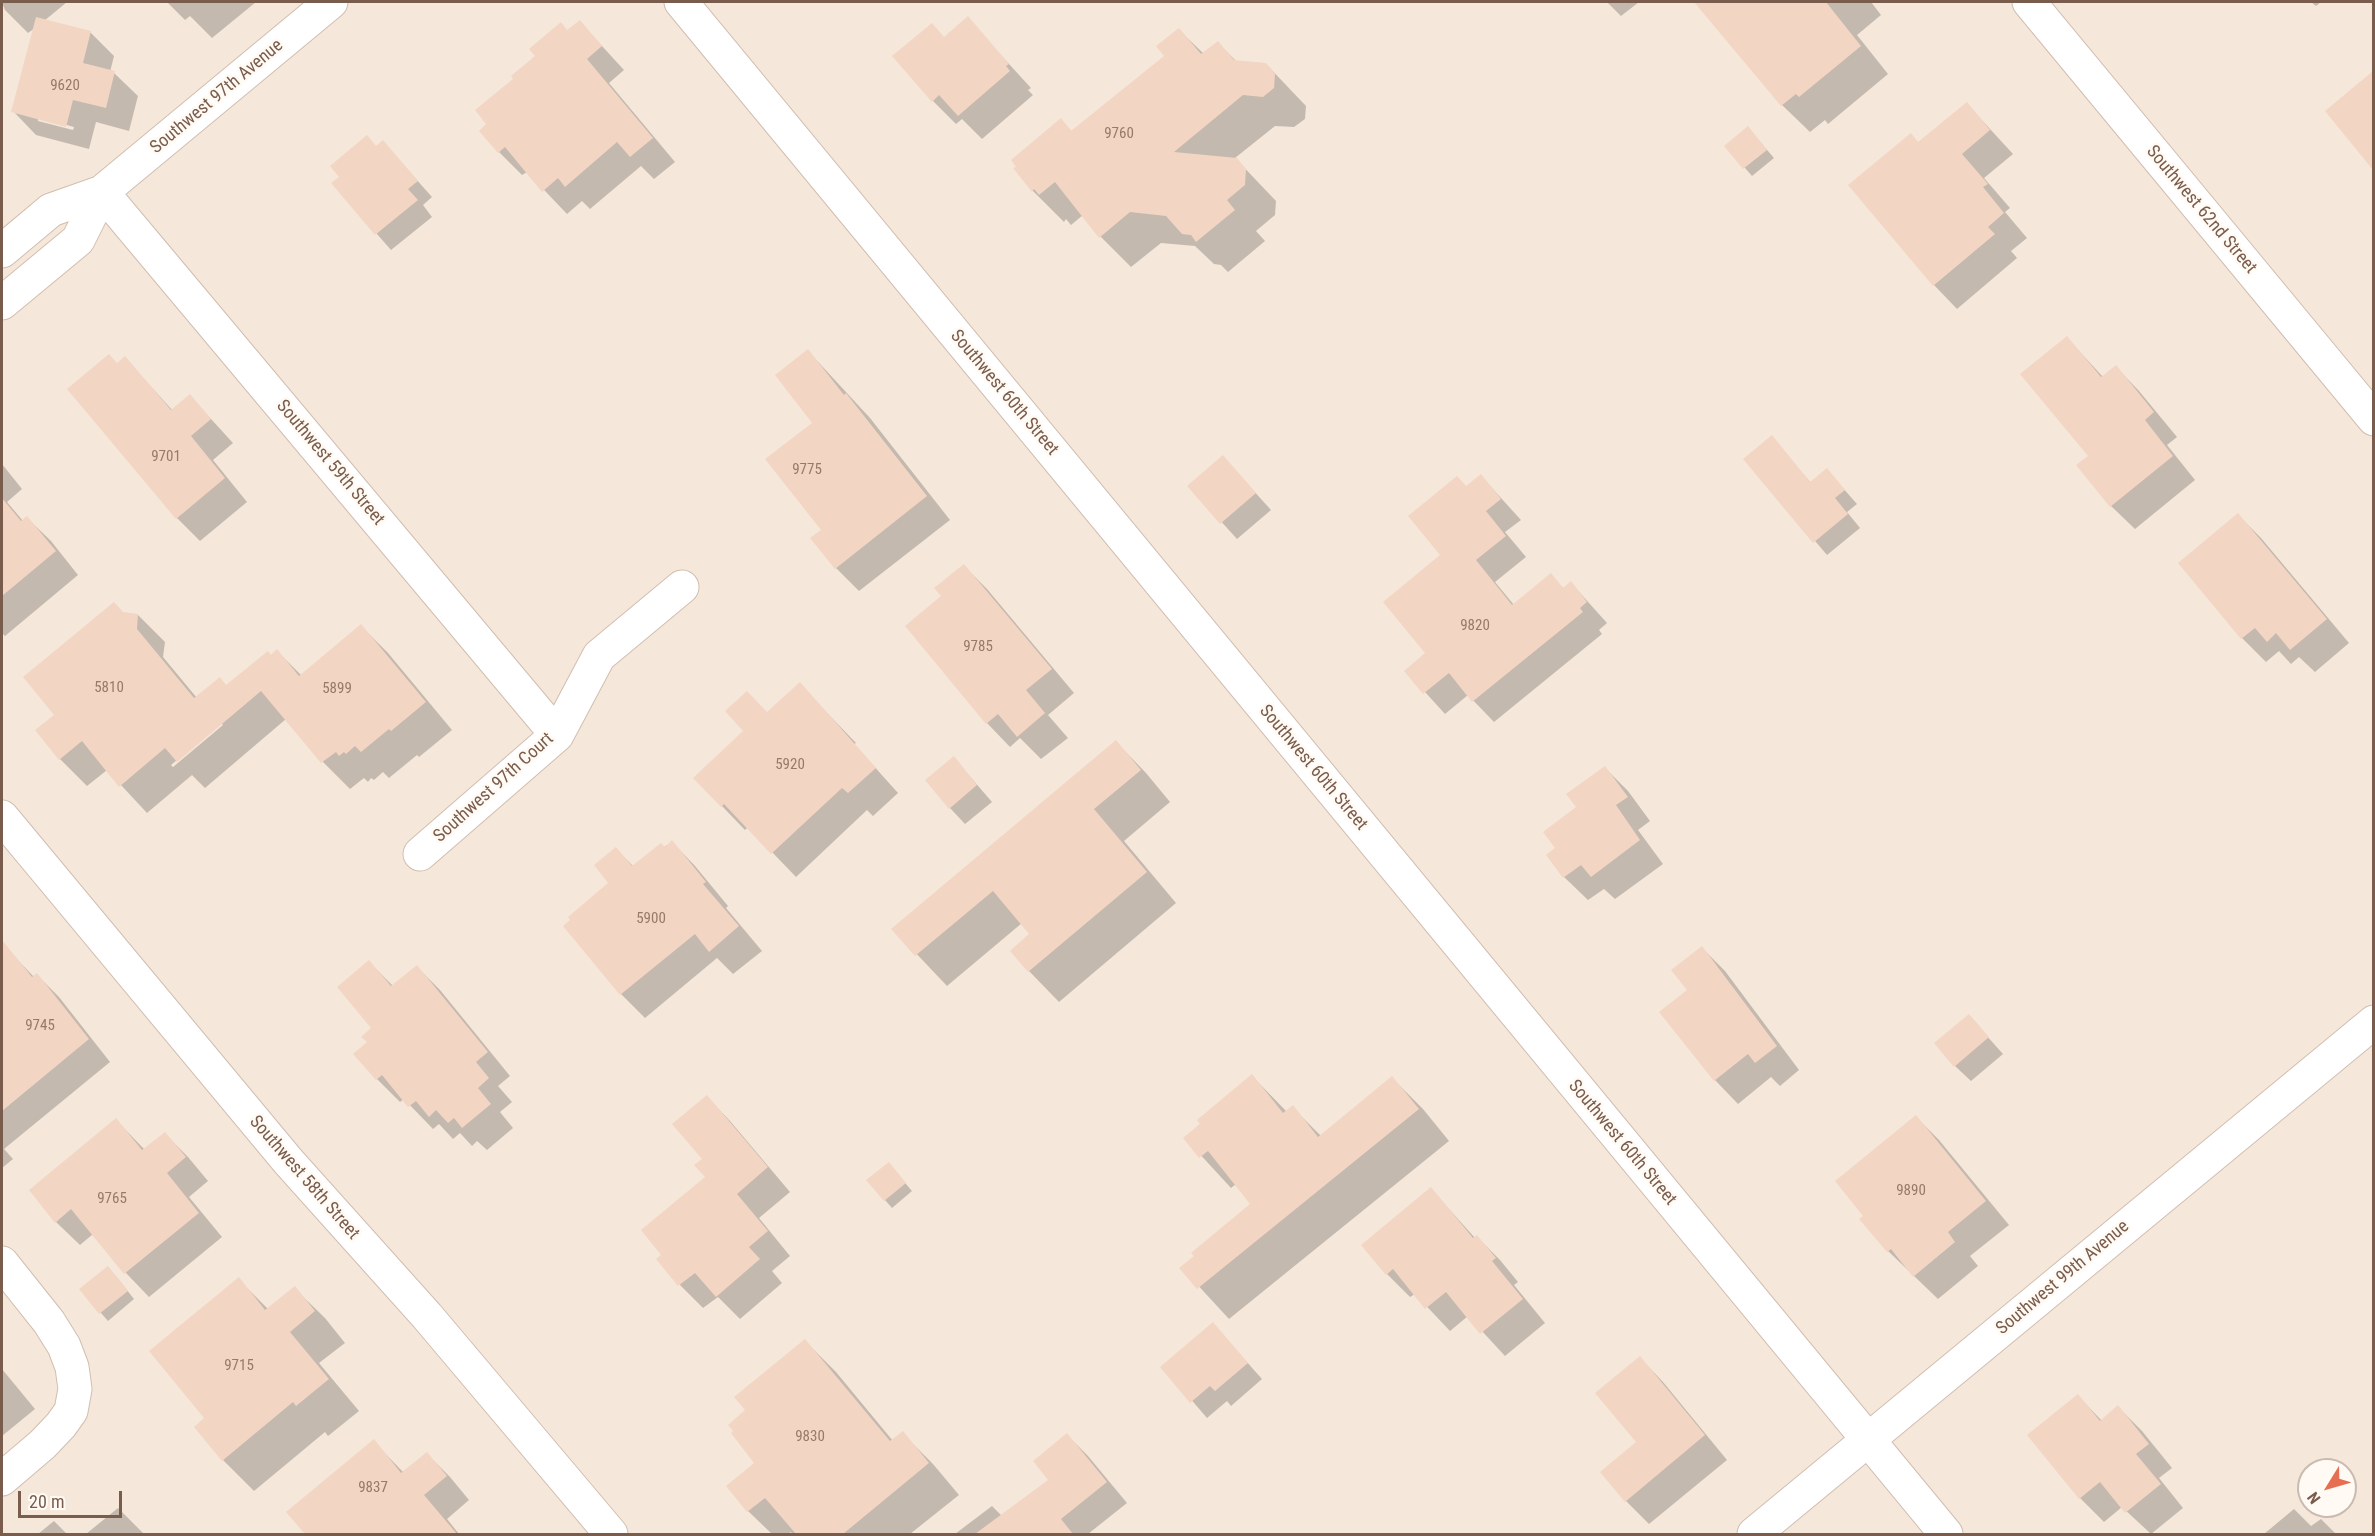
<!DOCTYPE html>
<style>
body{margin:0}
#map{position:relative;width:2375px;height:1536px;overflow:hidden;background:#fdf6ec;font-family:"Roboto Condensed",sans-serif}
canvas{display:block}
.frame{position:absolute;inset:0;border:3px solid #7a5c4d;pointer-events:none}
.north{position:absolute;left:2297px;top:1458px;width:60px;height:60px;box-sizing:border-box;background:#fffaf3;border:2px solid #cabbb1;border-radius:50%;rotate:233deg;font-size:16px;font-weight:700;line-height:24px;text-align:center;color:#7a5c4d}
.north::after{content:'';display:block;margin:auto;width:21px;height:27px;background:#e76f51;clip-path:polygon(50% 0,100% 100%,50% 72%,0 100%)}
.scale{position:absolute;left:18px;top:1491px;width:104px;height:27px;box-sizing:border-box;border:3px solid #7a5c4d;border-top:0;padding-left:8px;font-size:18px;line-height:21px;white-space:nowrap;color:#7a5c4d;-webkit-text-stroke:4px #fffaf3;paint-order:stroke}
</style>
<div id="map">
<canvas width="2375" height="1536"></canvas>
<div class="frame"></div>
<div class="north">N</div>
<div class="scale">20 m</div>
</div>
<script>
const context = document.querySelector('canvas').getContext('2d');
context.lineJoin = 'round';
function paint(path, color) { context.fillStyle = color; context.fill(path, 'evenodd'); }
const toPath = rows => new Path2D(rows.map(r => 'M' + r).join(''));
function stroke(path, color, width, dash) { context.strokeStyle = color; context.lineWidth = width; context.lineCap = dash ? 'butt' : 'round'; context.setLineDash(dash || []); context.stroke(path); }
function write(font, color, halo, rows, align = 'center') {
  context.font = font + ' "Roboto Condensed",sans-serif'; context.lineWidth = 5; context.setLineDash([]); context.textBaseline = 'middle'; context.strokeStyle = halo; context.fillStyle = color; for (const [text, x, y, turn = 0] of rows) {
    context.save(); context.translate(x, y); context.rotate((+turn || 0) * Math.PI / 180); context.textAlign = isNaN(turn) ? turn : align; if (halo) context.strokeText(text, 0, 0); context.fillText(text, 0, 0); context.restore();
  }
}
paint(toPath([
 [2,2,2373,2,2373,1534,2,1534],
 [2309,1470,2345,1470,2345,1506,2309,1506]
]), '#f5e8da');
paint(toPath([
 [2,2,67,2,44,21,91,33,114,56,110,72,114,73,138,96,129,131,96,122,89,149,36,135,13,111,35,28,28,33,5,10],
 [38,117,74,127,73,130,38,121],
 [167,2,256,2,212,38,190,16,185,20],
 [1607,2,1639,2,1621,16],
 [1696,2,1871,2,1881,15,1857,35,1888,74,1828,124,1825,120,1810,132,1782,105],
 [2311,2,2321,2,2316,6],
 [967,18,1031,88,1028,90,1033,95,982,139,962,119,956,124,933,101,945,38],
 [580,22,624,70,609,83,675,162,654,179,641,166,590,209,582,201,567,214,527,172,522,175,499,152,568,32],
 [1179,30,1204,54,1218,43,1237,62,1266,64,1306,106,1305,119,1294,127,1275,126,1235,158,1276,201,1275,215,1256,231,1265,241,1228,272,1221,265,1214,264,1195,246,1161,243,1131,267,1101,237,1083,215,1071,225,1066,219,1064,222,1033,191,1016,169,1061,120,1072,132,1166,56],
 [2374,73,2374,168,2327,111],
 [1967,104,2013,154,1984,178,2010,208,2005,212,2027,238,2011,251,2017,258,1957,309,1934,285,1919,144],
 [1755,136,1774,158,1752,176,1726,146],
 [383,142,432,197,423,205,432,217,391,250,333,184],
 [2067,338,2103,377,2116,367,2139,391,2177,437,2167,445,2195,480,2135,529,2111,506],
 [808,351,870,418,950,520,859,591,836,568,823,530],
 [125,358,173,411,190,396,233,443,213,460,247,502,200,541,177,518,117,364],
 [1772,438,1811,483,1827,470,1857,504,1847,512,1860,528,1827,555,1745,459],
 [1223,457,1271,510,1237,539,1189,486],
 [2,464,22,489,7,502,23,521,27,518,51,541,78,575,5,636,2,633],
 [1481,476,1521,520,1505,532,1526,557,1495,582,1514,605,1551,575,1564,589,1571,583,1607,623,1599,630,1602,634,1494,722,1468,695,1445,714,1406,671,1427,654,1442,555,1467,488],
 [2238,515,2261,538,2349,643,2315,672,2299,657,2291,664,2279,651,2266,662,2242,638,2180,563],
 [964,566,987,589,1074,693,1048,715,1068,738,1041,759,1020,738,1010,747,987,723,907,626,943,596],
 [124,613,138,615,165,642,163,657,197,698,227,686,277,651,302,676,361,626,388,653,452,730,419,757,417,755,389,778,383,772,374,780,371,778,368,782,364,778,350,789,323,762,286,719,205,788,192,775,147,813,107,770,87,786,60,759,56,715],
 [221,723,223,725,173,767,171,765],
 [799,684,856,743,854,744,898,793,873,816,867,810,796,877,748,827,745,830,695,778],
 [1116,742,1146,773,1170,802,1124,841,1176,903,1059,1002,1029,971,1031,934,1022,923,947,986,893,929],
 [954,758,992,802,965,824,950,808],
 [1605,768,1628,791,1650,821,1638,830,1663,864,1615,899,1604,889,1588,900,1564,877,1548,855,1557,848,1578,807],
 [672,842,695,866,728,906,726,908,762,951,733,974,717,958,645,1018,621,994,565,927,611,883,616,849,634,867],
 [5,947,34,977,37,975,59,997,110,1062,4,1149,13,1159,2,1168,2,950],
 [1702,948,1725,971,1799,1070,1780,1086,1771,1077,1738,1104,1715,1080,1689,990],
 [369,962,393,986,417,967,440,990,510,1076,498,1086,512,1102,500,1112,513,1128,487,1150,477,1141,472,1146,460,1133,453,1139,439,1124,433,1129,404,1099,400,1102,377,1079,369,1043,373,1028],
 [1969,1016,2003,1054,1971,1081,1955,1066],
 [1252,1076,1287,1112,1292,1107,1322,1137,1392,1078,1423,1109,1449,1141,1229,1319,1182,1268,1252,1204,1236,1184,1231,1188,1185,1138],
 [707,1097,730,1121,790,1192,759,1218,790,1256,772,1271,782,1283,740,1319,718,1297,703,1308,680,1285,707,1178,704,1159],
 [1916,1117,1939,1140,2009,1225,1970,1256,1978,1266,1938,1299,1888,1251],
 [116,1120,145,1150,165,1134,188,1157,208,1181,189,1197,222,1237,149,1297,126,1273,93,1234,80,1245,56,1222],
 [889,1164,912,1191,892,1208,885,1200],
 [1431,1189,1475,1238,1477,1237,1500,1260,1518,1282,1514,1285,1545,1323,1505,1356,1468,1316,1450,1331,1415,1294,1410,1297,1387,1274],
 [115,1275,134,1299,108,1321,81,1290],
 [238,1279,268,1309,294,1288,325,1318,345,1343,319,1363,359,1411,328,1436,325,1432,254,1491,223,1460,206,1419],
 [1213,1324,1262,1379,1231,1406,1227,1401,1207,1418,1163,1367],
 [805,1341,836,1372,893,1441,902,1433,933,1464,959,1495,910,1534,792,1534,791,1532,788,1534,772,1534,748,1511,728,1486,757,1463,747,1411],
 [1640,1358,1663,1382,1727,1460,1649,1524,1626,1501,1638,1442],
 [2,1369,35,1409,2,1436],
 [2078,1396,2102,1421,2118,1407,2142,1431,2172,1468,2159,1478,2183,1508,2151,1534,2122,1507,2104,1522,2080,1498,2029,1436],
 [1067,1435,1088,1456,1127,1503,1088,1534,955,1534,992,1506,1002,1516,1050,1480],
 [374,1442,403,1472,427,1454,450,1477,469,1500,447,1519,459,1534,307,1534,288,1512],
 [118,1508,144,1534,86,1534],
 [2294,1509,2311,1526,2321,1519,2336,1534,2264,1534],
 [54,1521,67,1534,38,1534]
]), '#0003');
paint(toPath([
 [1694,2,1826,2,1861,46,1799,97,1796,94,1781,106],
 [968,16,1009,64,1006,66,1010,71,958,116,939,95,932,102,892,56,932,23,944,37],
 [36,17,91,31,83,63,115,71,106,108,73,100,66,127,11,112],
 [580,20,602,46,587,59,653,138,630,157,617,142,565,187,558,178,542,192,505,147,498,153,479,131,486,124,475,110,513,79,511,76,535,56,529,49,561,22,567,30],
 [1179,28,1201,54,1218,41,1234,60,1266,63,1275,74,1274,88,1263,97,1243,95,1174,152,1237,158,1246,169,1245,185,1227,200,1235,210,1196,242,1191,235,1182,234,1166,216,1130,212,1099,238,1055,182,1039,195,1034,189,1032,192,1013,168,1016,167,1011,160,1061,118,1071,131,1164,56,1156,46],
 [2373,71,2373,170,2325,111],
 [1967,102,1990,130,1962,154,1988,184,1983,187,2004,213,1988,227,1995,234,1933,286,1848,185,1911,133,1918,142],
 [1748,126,1767,150,1743,169,1724,146],
 [367,135,376,146,383,140,418,181,408,189,418,200,375,235,331,183,339,177,330,166],
 [2067,336,2101,377,2116,365,2154,412,2145,420,2173,456,2110,507,2076,465,2088,456,2020,374],
 [808,349,844,395,846,393,927,496,835,569,810,538,821,530,765,459,812,423,775,375],
 [109,354,117,363,125,356,171,410,190,394,211,419,191,436,225,478,176,519,67,389],
 [1772,435,1810,482,1827,468,1845,490,1835,498,1848,514,1813,543,1743,459],
 [1223,455,1256,493,1220,524,1187,486],
 [1481,474,1501,499,1486,511,1506,536,1476,560,1512,605,1551,573,1563,588,1571,581,1587,602,1580,608,1583,612,1472,702,1449,673,1423,694,1404,671,1425,653,1383,602,1440,555,1408,516,1457,476,1466,486],
 [2,498,21,521,27,516,56,551,2,596],
 [2238,513,2327,619,2290,650,2276,633,2267,642,2255,628,2241,639,2178,563],
 [964,564,1052,669,1026,690,1045,713,1017,737,998,714,986,724,905,626,941,596,934,588],
 [114,602,123,612,138,614,137,629,194,698,220,677,226,685,268,651,271,655,277,649,299,676,361,624,426,702,391,731,389,729,361,752,355,746,346,754,344,752,339,756,336,752,321,763,261,691,177,762,165,748,119,787,82,741,59,760,35,730,54,715,23,677],
 [800,682,876,768,848,793,842,788,771,854,724,804,721,807,693,778,743,731,725,711,747,691,767,712],
 [1116,740,1141,770,1094,809,1147,872,1028,972,1010,951,1029,934,993,891,915,956,891,929],
 [954,756,977,785,949,809,925,780],
 [1605,766,1628,797,1616,805,1640,840,1591,877,1581,865,1563,878,1546,855,1555,848,1543,832,1576,807,1566,794],
 [672,840,706,882,703,884,739,926,709,952,695,934,620,995,563,926,570,920,568,917,608,883,594,865,616,847,632,866,661,843,665,847],
 [2,940,32,977,37,973,89,1039,2,1111],
 [1702,946,1777,1046,1755,1063,1748,1054,1714,1081,1659,1012,1687,990,1671,970],
 [369,960,391,986,417,965,488,1052,476,1062,489,1078,478,1088,491,1104,462,1128,454,1118,448,1123,436,1110,429,1117,416,1101,408,1107,382,1075,376,1080,353,1054,367,1042,361,1037,371,1028,337,987],
 [1969,1014,1989,1037,1954,1067,1934,1043],
 [1252,1074,1283,1113,1293,1105,1318,1137,1392,1076,1419,1109,1197,1289,1179,1268,1194,1256,1191,1253,1250,1204,1208,1151,1199,1158,1183,1138,1200,1124,1197,1120],
 [707,1095,768,1167,737,1194,768,1231,749,1247,760,1259,716,1297,695,1273,678,1286,656,1259,661,1255,641,1230,705,1177,694,1165,702,1159,672,1124],
 [1916,1115,1986,1201,1948,1232,1955,1242,1913,1277,1891,1249,1887,1252,1859,1219,1863,1216,1835,1181],
 [116,1118,142,1150,165,1132,186,1157,167,1173,199,1213,124,1274,71,1209,55,1223,29,1190],
 [889,1162,906,1183,884,1201,866,1180],
 [1431,1187,1473,1238,1477,1235,1496,1258,1492,1261,1523,1299,1480,1334,1446,1292,1425,1309,1393,1269,1386,1275,1361,1245],
 [108,1266,128,1291,99,1314,79,1289],
 [239,1277,265,1310,295,1286,315,1311,290,1332,329,1379,296,1406,293,1402,222,1461,194,1427,204,1418,149,1351],
 [1213,1322,1248,1363,1215,1391,1210,1386,1190,1403,1160,1367],
 [805,1339,890,1441,903,1431,929,1463,843,1534,796,1534,765,1498,747,1512,726,1486,754,1463,731,1433,733,1431,728,1425,745,1410,734,1397],
 [1640,1356,1705,1435,1625,1502,1600,1472,1636,1442,1595,1393],
 [2078,1394,2100,1421,2118,1405,2149,1444,2136,1454,2161,1484,2125,1513,2100,1482,2079,1499,2027,1435],
 [1067,1433,1107,1482,1061,1519,1073,1534,975,1534,1048,1480,1033,1461],
 [374,1439,401,1473,427,1452,447,1476,424,1495,457,1534,305,1534,286,1512]
]), '#f3d5c3');
const minor = toPath([
 [681,2,1946,1534],
 [2029,2,2374,419],
 [102,192,557,735],
 [2,251,51,210,102,192,331,2],
 [2,303,78,240,102,192],
 [2,817,288,1161,427,1316,611,1534],
 [420,854,557,735,599,656,682,587],
 [2,1263,49,1322,64,1346,72,1367,75,1389,71,1411,61,1425,43,1444,2,1479],
 [1754,1534,2374,1022]
]);
stroke(minor, '#d1beb0', 35);
stroke(minor, '#fff', 33);
write('15px', '#987a6a', null, [
 ["9620",65,86],
 ["9760",1119,134],
 ["9701",166,457],
 ["9775",807,470],
 ["9820",1475,626],
 ["9785",978,647],
 ["5810",109,688],
 ["5899",337,689],
 ["5920",790,765],
 ["5900",651,919],
 ["9745",40,1026],
 ["9890",1911,1191],
 ["9765",112,1199],
 ["9715",239,1366],
 ["9830",810,1437],
 ["9837",373,1488]
]);
write('18px', '#7a5c4d', '#fffaf3', [
 ["Southwest 97th Avenue",217,97,-40],
 ["Southwest 62nd Street",2201,210,50],
 ["Southwest 60th Street",1004,393,50],
 ["Southwest 59th Street",330,463,50],
 ["Southwest 60th Street",1313,768,50],
 ["Southwest 97th Court",494,788,-42],
 ["Southwest 60th Street",1622,1143,50],
 ["Southwest 58th Street",304,1178,49],
 ["Southwest 99th Avenue",2063,1278,-40]
]);
</script>
